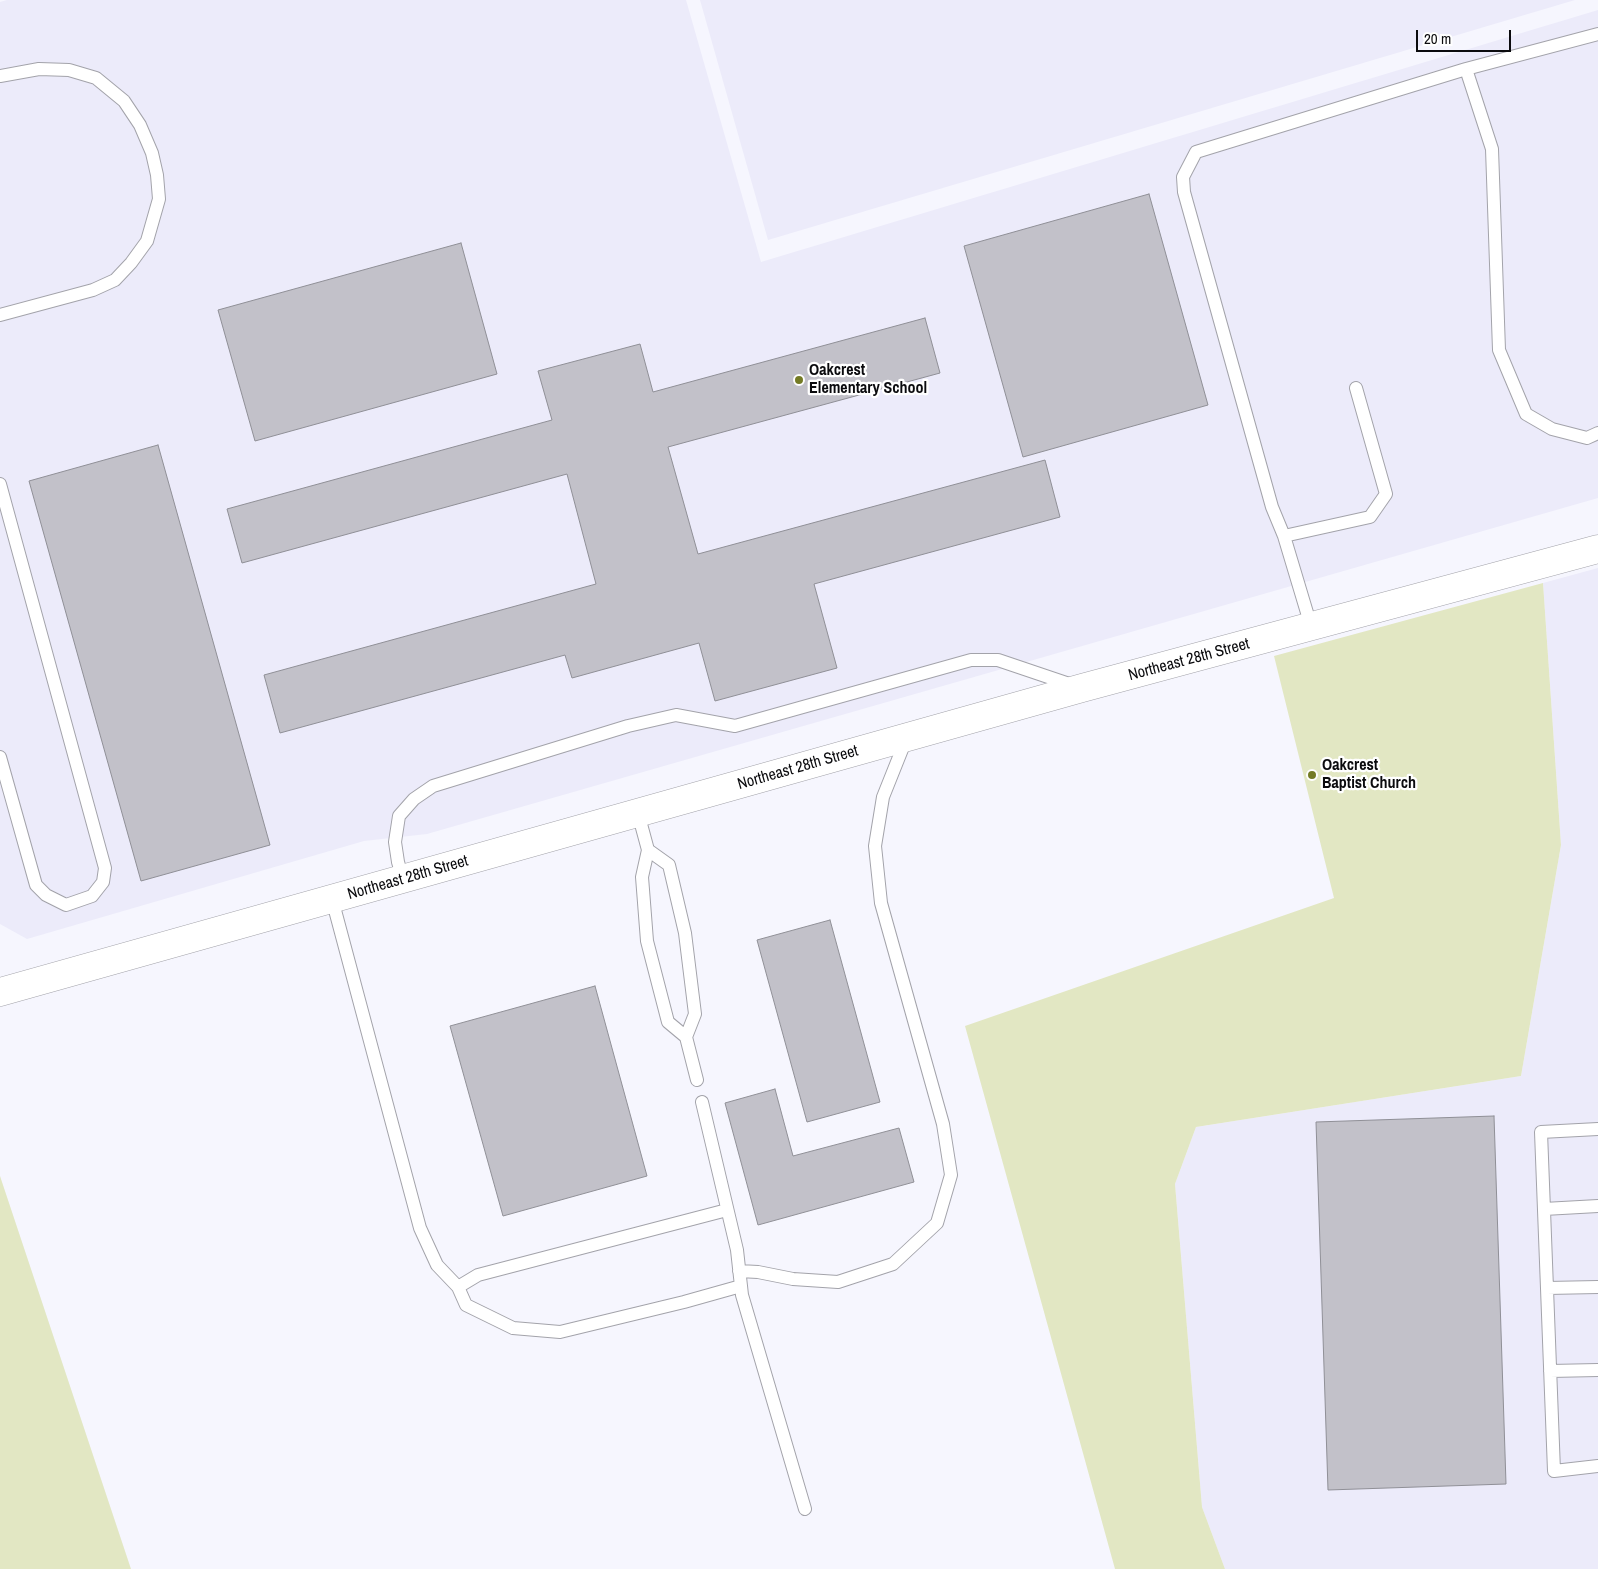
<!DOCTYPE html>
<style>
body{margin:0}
#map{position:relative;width:1598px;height:1569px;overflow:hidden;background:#f6f6fe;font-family:"Archivo Narrow",sans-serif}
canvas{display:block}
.scale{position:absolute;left:1416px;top:30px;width:95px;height:22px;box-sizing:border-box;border:2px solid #0b0b0e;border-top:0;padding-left:6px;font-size:15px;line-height:18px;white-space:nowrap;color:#0b0b0e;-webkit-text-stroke:4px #fff;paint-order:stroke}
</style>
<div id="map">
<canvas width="1598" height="1569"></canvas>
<div class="scale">20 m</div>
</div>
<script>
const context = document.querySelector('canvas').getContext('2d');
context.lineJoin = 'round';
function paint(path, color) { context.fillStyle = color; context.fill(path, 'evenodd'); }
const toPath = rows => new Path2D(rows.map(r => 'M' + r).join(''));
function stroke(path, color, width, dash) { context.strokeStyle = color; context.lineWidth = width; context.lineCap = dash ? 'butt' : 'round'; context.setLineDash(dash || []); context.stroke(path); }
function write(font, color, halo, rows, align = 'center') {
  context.font = font + ' "Archivo Narrow",sans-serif'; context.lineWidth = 4.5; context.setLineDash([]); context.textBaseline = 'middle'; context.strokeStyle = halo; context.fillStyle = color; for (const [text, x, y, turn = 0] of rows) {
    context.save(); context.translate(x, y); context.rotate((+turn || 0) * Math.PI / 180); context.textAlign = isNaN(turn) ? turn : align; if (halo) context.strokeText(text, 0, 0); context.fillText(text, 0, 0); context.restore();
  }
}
paint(toPath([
 [7,0,686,0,761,262,1598,10,1598,498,427,834,364,841,27,939,0,924,0,2],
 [700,0,1575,0,768,240],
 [1598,568,1598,1569,1225,1569,1202,1507,1175,1184,1196,1127,1521,1076,1561,845,1543,583]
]), '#ecebfa');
paint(toPath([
 [1543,583,1561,845,1521,1076,1196,1127,1175,1184,1202,1507,1225,1569,1115,1569,965,1026,1334,898,1274,656],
 [0,1174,0,1176,131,1569,0,1569]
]), '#e2e7c3');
const building = toPath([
 [1149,194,1208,405,1023,457,964,246,1149,194],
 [461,243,497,374,255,441,218,310,461,243],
 [925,318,940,373,668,447,698,554,1045,460,1060,517,814,584,837,668,715,701,699,643,572,678,565,655,280,733,264,675,596,584,567,474,242,563,227,509,552,420,538,371,640,344,653,392,925,318],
 [158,445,270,845,141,881,29,481,158,445],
 [830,920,880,1102,807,1122,757,940,830,920],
 [595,986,647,1176,503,1216,450,1026,595,986],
 [775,1089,793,1156,899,1128,914,1182,758,1225,725,1103,775,1089],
 [1494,1116,1506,1484,1328,1490,1316,1122,1494,1116]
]);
paint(building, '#c2c1c9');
stroke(building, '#909097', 1);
const service = toPath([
 [1466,69,1492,149,1499,350,1526,414,1552,429,1587,438,1598,433],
 [0,76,39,69,69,70,96,78,124,101,140,125,152,153,157,175,159,199,147,241,131,263,115,280,93,290,0,315],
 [1356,388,1386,494,1370,517,1284,536,1272,507,1184,192,1183,177,1196,152,1466,69,1598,34],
 [0,484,105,868,103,882,92,896,66,905,46,895,36,885,0,757],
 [1284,536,1311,626],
 [638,813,648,850,642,877,647,941,668,1022,686,1037,695,1014,685,933,669,865,648,850],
 [403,879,398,862,395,842,399,816,414,799,433,786,628,726,676,715,735,726,971,660,998,660,1075,686],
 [332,899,420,1228,437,1265,458,1287],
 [686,1037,697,1080],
 [702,1102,737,1250,742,1295,805,1509],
 [1598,1129,1541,1132,1554,1471,1598,1466],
 [1544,1209,1598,1206],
 [727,1210,478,1275,458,1287,466,1305,513,1328,560,1332,684,1302,741,1286],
 [739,1271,758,1272,793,1279,838,1282,893,1264,937,1223,951,1175,943,1124,881,903,875,846,883,797,907,737],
 [1547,1288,1598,1287],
 [1550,1371,1598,1370]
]);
const tertiary = toPath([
 [0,992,1082,688,1598,549]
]);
stroke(service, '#a3a3aa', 14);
stroke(tertiary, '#a3a3aa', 29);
stroke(service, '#fff', 12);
stroke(tertiary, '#fff', 28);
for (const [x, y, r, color] of [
 [799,380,5,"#747b25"],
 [1312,775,5,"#747b25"]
]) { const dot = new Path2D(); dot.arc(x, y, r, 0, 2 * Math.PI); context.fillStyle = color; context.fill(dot); stroke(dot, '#fff', 2); }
write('bold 16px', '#0b0b0e', '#fff', [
 ["Oakcrest",809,371],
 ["Elementary School",809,389],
 ["Oakcrest",1322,766],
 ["Baptist Church",1322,784]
], 'left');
write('16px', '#0b0b0e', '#fff', [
 ["Northeast 28th Street",1189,660,-15],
 ["Northeast 28th Street",798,768,-16],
 ["Northeast 28th Street",408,878,-16]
]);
</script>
